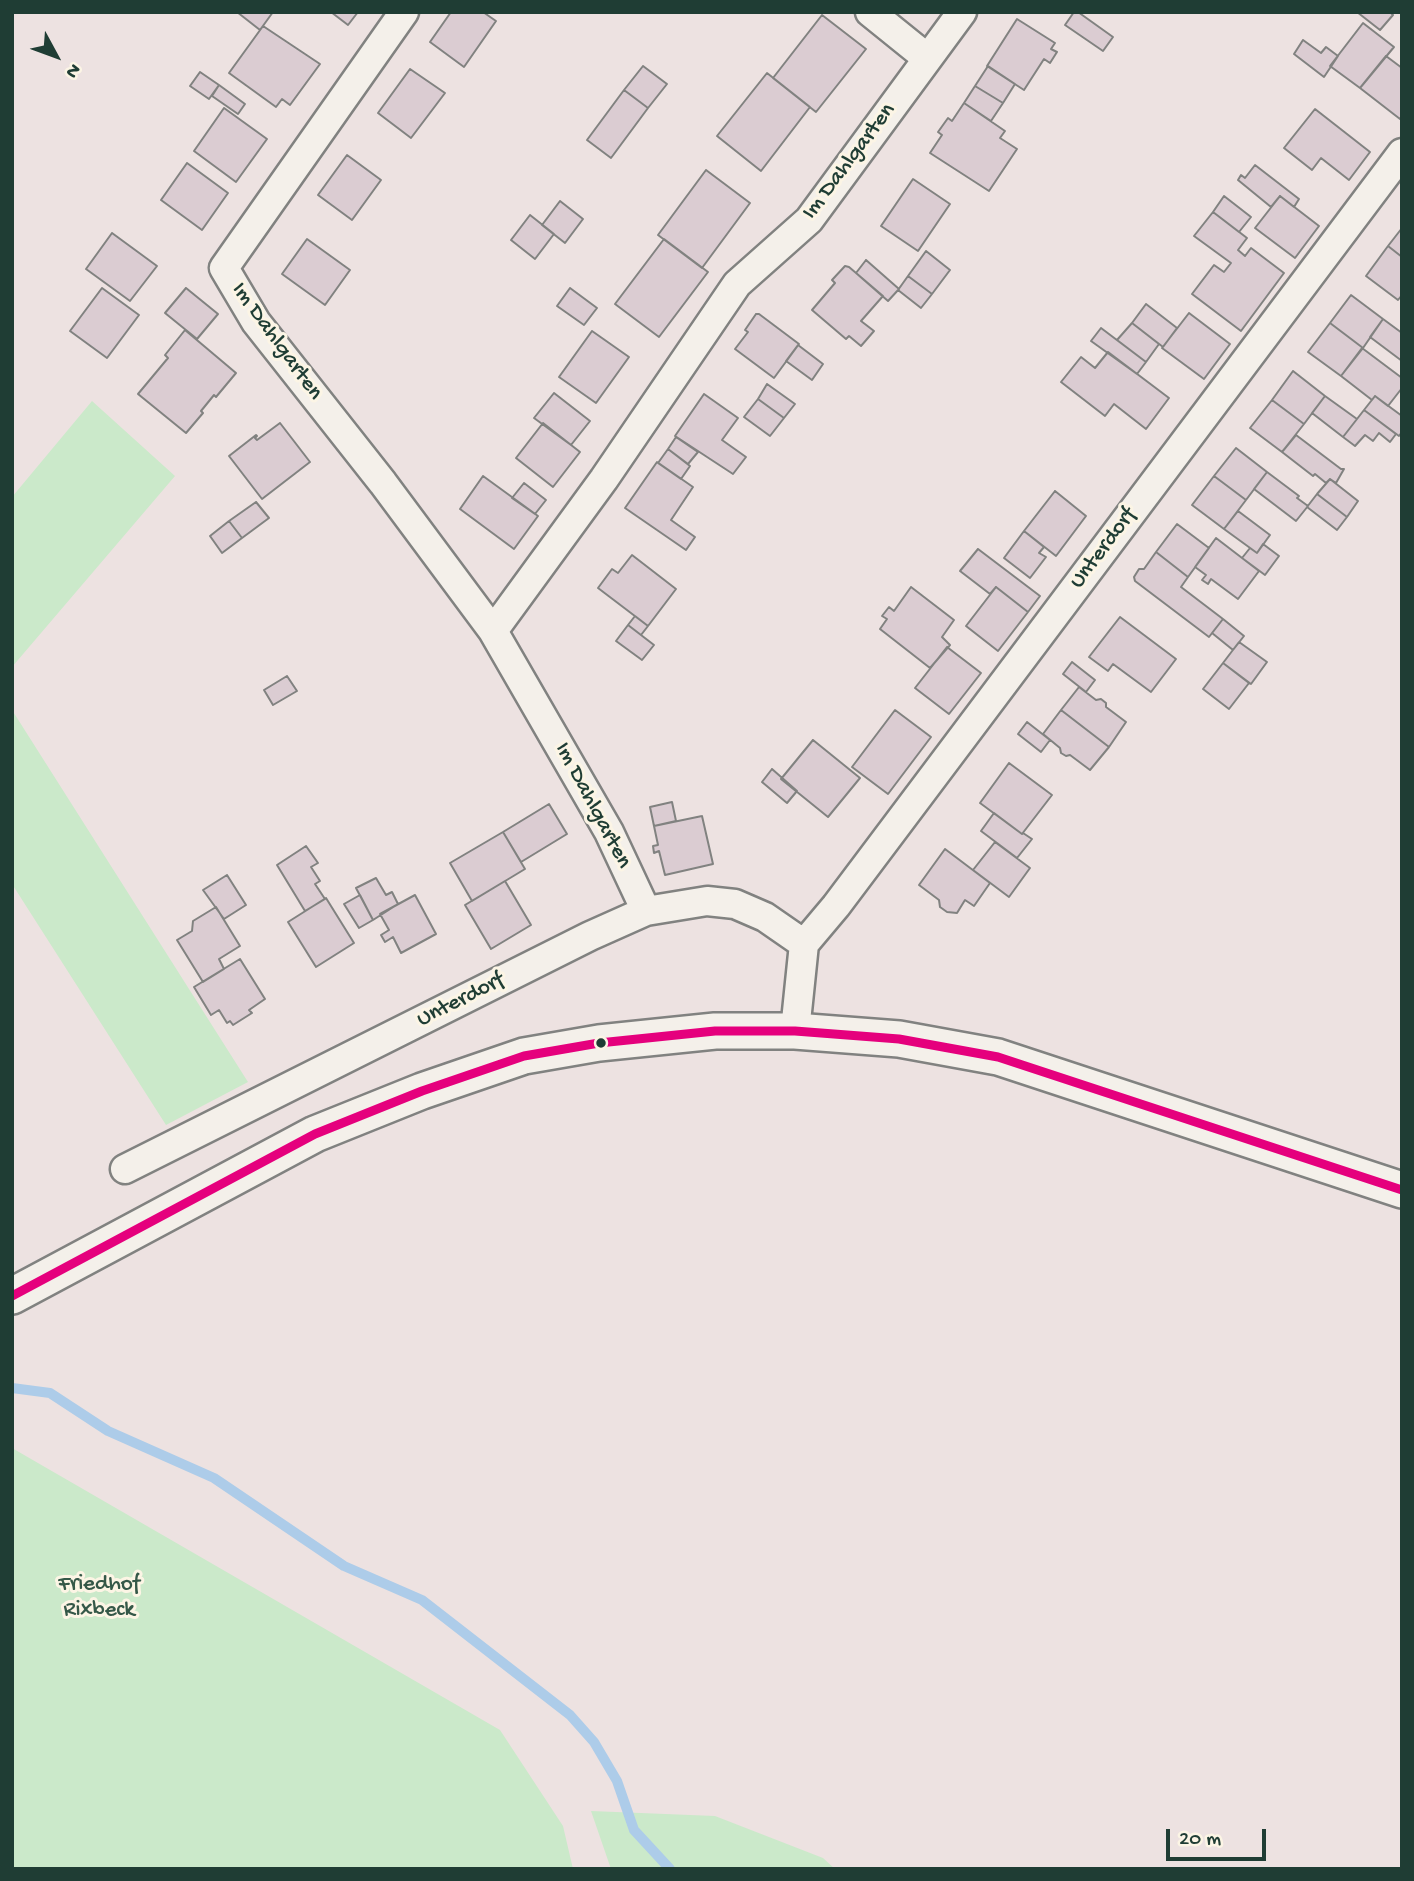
<!DOCTYPE html>
<style>
body{margin:0}
#map{position:relative;width:1414px;height:1881px;overflow:hidden;background:#ede2e1;font-family:"Gochi Hand",sans-serif}
canvas{display:block}
.frame{position:absolute;inset:0;border:14px solid #1f3d34;pointer-events:none}
.north{position:absolute;left:21px;top:21px;width:70px;height:70px;-webkit-text-stroke:5px #fcf5e5;paint-order:stroke;rotate:131deg;font-size:19px;font-weight:700;line-height:28px;text-align:center;color:#1f3d34}
.north::after{content:'';display:block;margin:auto;width:24px;height:32px;background:#1f3d34;clip-path:polygon(50% 0,100% 100%,50% 72%,0 100%)}
.scale{position:absolute;left:1166px;top:1829px;width:100px;height:32px;box-sizing:border-box;border:4px solid #1f3d34;border-top:0;padding-left:9px;font-size:21px;line-height:24px;white-space:nowrap;color:#1f3d34;-webkit-text-stroke:5px #fcf5e5;paint-order:stroke}
</style>
<div id="map">
<canvas width="1414" height="1881"></canvas>
<div class="frame"></div>
<div class="north">N</div>
<div class="scale">20 m</div>
</div>
<script>
const context = document.querySelector('canvas').getContext('2d');
context.lineJoin = 'round';
function paint(path, color) { context.fillStyle = color; context.fill(path, 'evenodd'); }
const toPath = rows => new Path2D(rows.map(r => 'M' + r).join(''));
function stroke(path, color, width, dash) { context.strokeStyle = color; context.lineWidth = width; context.lineCap = dash ? 'butt' : 'round'; context.setLineDash(dash || []); context.stroke(path); }
function write(font, color, halo, rows, align = 'center') {
  context.font = font + ' "Gochi Hand",sans-serif'; context.lineWidth = 6; context.setLineDash([]); context.textBaseline = 'middle'; context.strokeStyle = halo; context.fillStyle = color; for (const [text, x, y, turn = 0] of rows) {
    context.save(); context.translate(x, y); context.rotate((+turn || 0) * Math.PI / 180); context.textAlign = isNaN(turn) ? turn : align; if (halo) context.strokeText(text, 0, 0); context.fillText(text, 0, 0); context.restore();
  }
}
paint(toPath([
 [92,401,175,476,12,667,12,497],
 [12,710,248,1082,166,1125,12,884],
 [12,1448,500,1730,563,1826,573,1869,12,1869],
 [591,1811,715,1816,823,1858,835,1869,611,1869]
]), '#cbe9ca');
stroke(toPath([
 [12,1388,50,1393,108,1431,214,1478,344,1566,422,1600,570,1715,594,1742,617,1781,634,1830,670,1869]
]), '#adcce9', 10);
const building = toPath([
 [237,12,273,12,260,30,237,12],
 [331,12,358,12,348,25,331,12],
 [451,12,483,12,496,21,464,67,430,42,451,12],
 [1074,12,1078,12,1113,37,1103,51,1065,25,1074,12],
 [1357,12,1390,12,1393,15,1380,30,1357,12],
 [822,15,866,49,816,112,773,78,822,15],
 [1017,19,1055,43,1051,49,1057,52,1050,63,1044,59,1024,90,987,66,1017,19],
 [1363,23,1394,47,1360,88,1330,66,1363,23],
 [263,26,320,64,290,105,282,99,276,107,229,73,263,26],
 [1303,40,1321,53,1326,47,1338,56,1324,77,1294,54,1303,40],
 [1386,56,1402,68,1402,116,1400,119,1360,88,1386,56],
 [643,66,667,84,648,108,624,90,643,66],
 [988,66,1015,84,1003,103,975,86,988,66],
 [410,69,445,93,411,138,378,113,410,69],
 [200,72,219,85,209,99,190,86,200,72],
 [767,73,810,107,761,171,717,136,767,73],
 [219,85,245,104,238,114,212,96,219,85],
 [975,86,1003,103,991,121,964,103,975,86],
 [624,90,648,108,611,158,587,140,624,90],
 [964,103,1005,131,1000,138,1017,149,989,191,930,153,942,135,938,132,948,118,952,121,964,103],
 [224,108,267,139,236,182,194,151,224,108],
 [1315,109,1370,152,1349,180,1321,158,1312,170,1284,148,1315,109],
 [347,155,381,180,352,220,318,195,347,155],
 [187,163,228,193,202,230,161,200,187,163],
 [1255,165,1299,199,1294,207,1280,196,1271,207,1238,180,1241,175,1245,178,1255,165],
 [706,170,750,203,702,268,658,235,706,170],
 [913,179,950,204,918,251,881,226,913,179],
 [1224,196,1251,217,1239,232,1213,212,1224,196],
 [1280,196,1319,226,1295,258,1255,228,1280,196],
 [560,201,583,219,565,243,542,225,560,201],
 [1213,212,1247,238,1238,250,1245,256,1251,248,1284,273,1241,331,1192,294,1214,265,1224,272,1231,263,1194,236,1213,212],
 [530,215,554,234,535,259,511,240,530,215],
 [1402,228,1402,257,1388,246,1402,228],
 [112,233,157,266,130,301,86,269,112,233],
 [307,239,350,270,325,305,282,274,307,239],
 [664,239,708,272,659,337,615,304,664,239],
 [1388,246,1402,257,1402,295,1398,300,1366,276,1388,246],
 [926,251,950,270,932,294,908,276,926,251],
 [866,260,899,289,888,301,856,273,866,260],
 [845,266,849,267,883,296,861,321,874,331,861,346,849,336,846,339,812,310,835,283,832,280,845,266],
 [908,276,932,294,921,308,898,290,908,276],
 [102,288,139,315,107,358,70,331,102,288],
 [186,288,218,314,197,339,165,313,186,288],
 [570,288,597,308,584,325,557,306,570,288],
 [1351,295,1383,319,1363,348,1330,323,1351,295],
 [1146,304,1177,328,1163,347,1132,323,1146,304],
 [1189,313,1230,344,1204,379,1162,348,1189,313],
 [756,314,759,314,799,344,774,378,735,349,748,332,745,330,756,314],
 [1383,319,1402,333,1402,361,1370,337,1383,319],
 [1132,323,1159,344,1146,362,1117,340,1132,323],
 [1330,323,1363,348,1341,376,1308,352,1330,323],
 [1101,328,1146,362,1137,374,1091,341,1101,328],
 [185,330,236,373,216,397,214,395,201,411,203,413,186,433,138,394,168,358,165,355,185,330],
 [592,331,629,357,596,403,559,377,592,331],
 [798,345,823,364,812,380,786,361,798,345],
 [1362,348,1402,378,1402,388,1388,406,1375,396,1372,400,1341,376,1362,348],
 [1108,352,1169,398,1146,429,1114,404,1105,416,1061,382,1081,357,1095,368,1108,352],
 [1293,371,1325,396,1304,424,1272,400,1293,371],
 [767,384,795,404,784,418,758,399,767,384],
 [554,393,590,421,571,445,534,418,554,393],
 [704,394,738,418,722,440,746,457,733,474,675,436,704,394],
 [1325,396,1357,419,1343,437,1312,413,1325,396],
 [1375,396,1402,416,1402,432,1399,436,1364,410,1375,396],
 [758,399,784,418,770,436,744,417,758,399],
 [1272,400,1304,424,1282,452,1250,428,1272,400],
 [1364,410,1396,434,1390,442,1379,433,1373,441,1365,435,1355,446,1343,437,1364,410],
 [280,423,310,462,262,499,229,456,256,435,257,436,255,438,257,440,280,423],
 [543,423,580,452,553,487,516,458,543,423],
 [1296,435,1341,469,1344,469,1336,483,1330,479,1326,483,1315,474,1313,476,1282,452,1296,435],
 [676,437,698,452,688,464,668,449,676,437],
 [1236,448,1267,472,1246,500,1214,476,1236,448],
 [668,449,690,466,681,479,658,463,668,449],
 [657,462,693,487,671,520,695,537,686,550,625,508,657,462],
 [1267,472,1299,496,1297,498,1308,506,1296,521,1254,489,1267,472],
 [483,476,538,516,514,549,460,509,483,476],
 [1214,476,1246,500,1224,529,1192,505,1214,476],
 [1330,479,1358,501,1347,517,1317,494,1330,479],
 [524,483,546,500,535,514,512,498,524,483],
 [1055,491,1086,516,1056,556,1024,531,1055,491],
 [1317,494,1347,517,1337,530,1307,507,1317,494],
 [256,502,269,518,242,538,229,521,256,502],
 [1238,511,1270,535,1257,553,1224,529,1238,511],
 [229,521,242,538,222,553,210,536,229,521],
 [1177,524,1209,548,1188,577,1156,552,1177,524],
 [1024,531,1044,547,1039,553,1046,557,1030,578,1004,558,1024,531],
 [1216,538,1259,571,1238,599,1211,579,1208,584,1202,580,1206,575,1195,567,1216,538],
 [1263,544,1279,556,1265,575,1242,558,1250,548,1257,553,1263,544],
 [978,549,1040,596,1028,612,996,587,990,594,960,571,978,549],
 [1156,552,1188,577,1181,587,1223,619,1209,637,1135,581,1134,577,1139,569,1144,569,1156,552],
 [632,555,676,589,648,626,598,588,612,569,618,573,632,555],
 [911,587,954,620,942,637,950,645,930,668,880,629,887,619,882,616,889,607,894,611,911,587],
 [996,587,1028,612,998,651,966,626,996,587],
 [635,616,648,626,641,635,628,625,635,616],
 [1120,617,1176,659,1151,692,1113,664,1108,671,1089,657,1120,617],
 [1223,619,1244,636,1233,650,1212,633,1223,619],
 [628,625,654,645,642,660,616,641,628,625],
 [1239,642,1267,662,1251,684,1223,663,1239,642],
 [947,647,981,673,949,714,915,688,947,647],
 [1072,662,1095,680,1086,692,1063,674,1072,662],
 [1223,663,1249,683,1229,709,1203,689,1223,663],
 [287,676,297,691,273,705,264,690,287,676],
 [1079,687,1096,700,1101,699,1106,703,1106,707,1126,722,1109,747,1061,710,1079,687],
 [895,710,931,737,888,794,852,767,895,710],
 [1061,710,1109,747,1090,770,1070,755,1066,756,1061,753,1060,748,1043,734,1061,710],
 [1027,722,1050,740,1041,752,1018,734,1027,722],
 [813,740,860,778,828,817,781,779,813,740],
 [1009,763,1052,795,1022,834,980,803,1009,763],
 [772,769,797,791,787,803,762,782,772,769],
 [672,802,676,821,654,826,650,807,672,802],
 [549,804,567,834,521,862,503,832,549,804],
 [994,813,1022,834,1023,833,1032,839,1017,858,981,831,994,813],
 [702,816,713,864,665,875,659,851,654,853,653,846,658,845,654,826,702,816],
 [503,832,525,869,472,901,450,863,503,832],
 [995,842,1030,868,1009,897,973,870,995,842],
 [306,846,318,863,311,867,320,881,315,884,325,899,305,911,277,865,306,846],
 [945,849,990,883,974,906,965,900,957,913,947,912,940,907,939,900,919,885,945,849],
 [227,875,246,905,224,919,203,890,227,875],
 [376,878,386,895,392,892,398,904,373,920,356,888,376,878],
 [505,881,531,925,491,949,465,905,505,881],
 [360,895,373,920,359,928,344,904,360,895],
 [415,895,436,934,401,953,393,937,385,942,381,935,389,930,380,914,415,895],
 [326,898,354,943,316,967,288,922,326,898],
 [216,907,240,946,219,959,224,969,203,982,177,940,192,931,193,921,216,907],
 [240,959,265,999,249,1010,252,1013,233,1025,230,1021,227,1023,219,1010,211,1015,194,987,240,959]
]);
paint(building, '#dbccd2');
stroke(building, '#818280', 2);
const minor = toPath([
 [404,12,224,268,256,322,383,483,493,631,609,832,646,911],
 [870,12,927,58],
 [493,631,604,479,737,284,809,220,962,12],
 [795,1031,804,944],
 [125,1169,590,936,646,911,707,901,735,904,765,917,804,944,836,906,1402,153]
]);
const tertiary = toPath([
 [12,1296,315,1134,422,1091,524,1056,599,1043,715,1031,795,1031,899,1039,998,1057,1402,1190]
]);
stroke(minor, '#818280', 33);
stroke(tertiary, '#818280', 40);
stroke(minor, '#f4f0ea', 28);
stroke(tertiary, '#f4f0ea', 35);
stroke(toPath([
 [12,1296,315,1134,422,1091,524,1056,599,1043,715,1031,795,1031,899,1039,998,1057,1402,1190]
]), '#e5007d', 9);
for (const [x, y, r, color] of [
 [601,1043,6,"#1f3d34"]
]) { const dot = new Path2D(); dot.arc(x, y, r, 0, 2 * Math.PI); context.fillStyle = color; context.fill(dot); stroke(dot, '#fcf5e5', 2.5); }
write('23px', '#1f3d34', '#fcf5e5', [
 ["Im Dahlgarten",850,162,-53],
 ["Im Dahlgarten",276,342,54],
 ["Unterdorf",1104,549,-53],
 ["Im Dahlgarten",592,806,62],
 ["Unterdorf",461,1001,-27]
]);
write('23px', '#355848', '#fcf5e5', [
 ["Friedhof",99,1585],
 ["Rixbeck",99,1611]
]);
</script>
